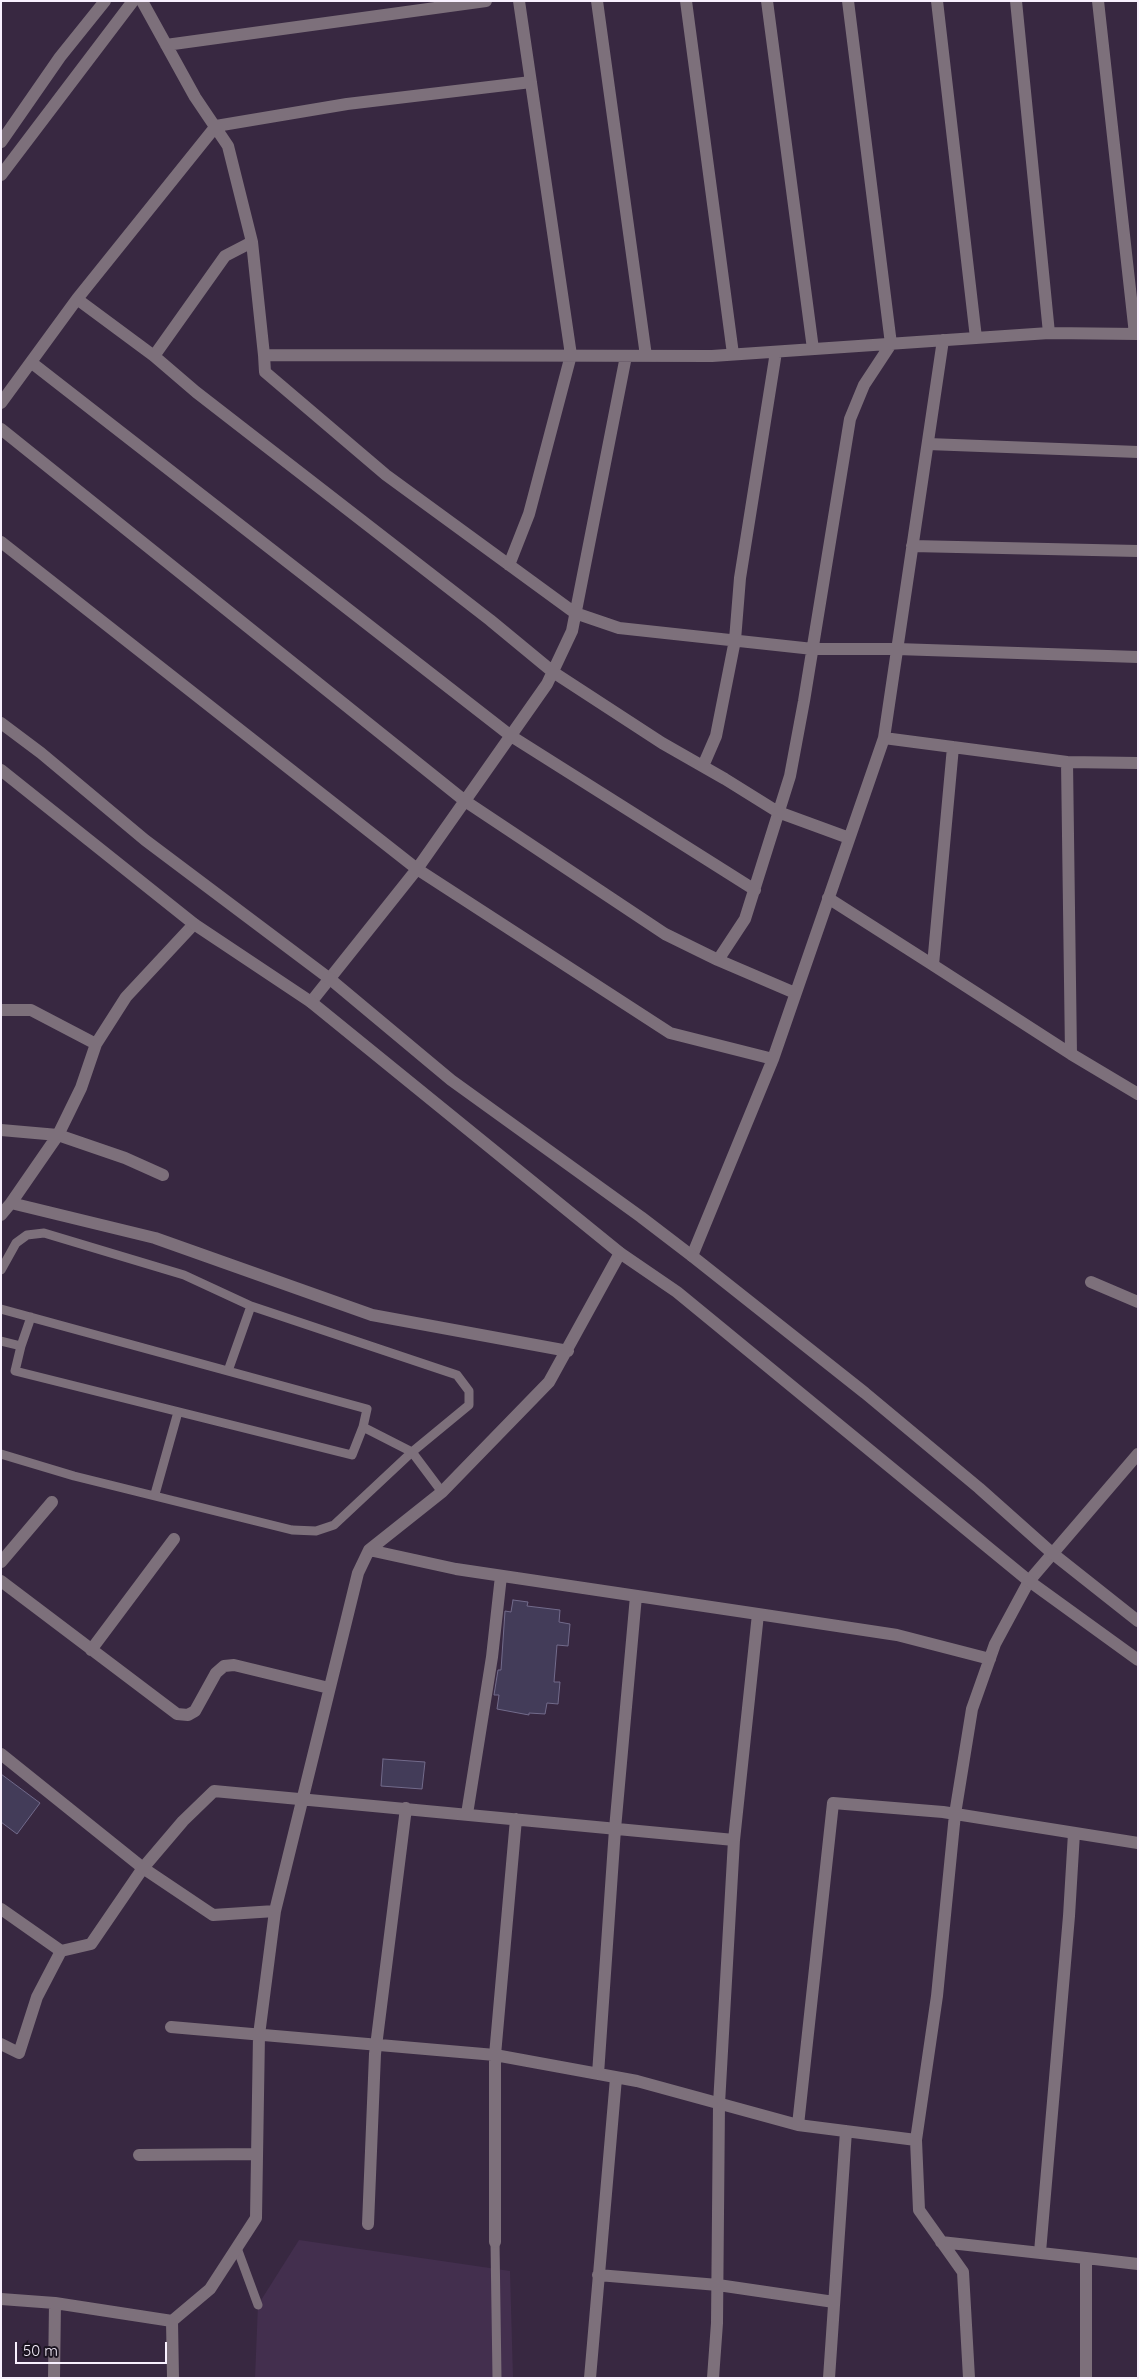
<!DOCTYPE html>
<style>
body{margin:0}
#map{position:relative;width:1139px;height:2379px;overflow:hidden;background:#382841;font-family:Quicksand,sans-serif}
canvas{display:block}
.frame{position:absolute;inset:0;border:2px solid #f8f0fe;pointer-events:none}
.scale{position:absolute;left:15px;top:2342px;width:152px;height:22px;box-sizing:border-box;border:2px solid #f8f0fe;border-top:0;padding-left:6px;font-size:15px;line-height:18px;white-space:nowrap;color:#f8f0fe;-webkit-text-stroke:4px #1b1420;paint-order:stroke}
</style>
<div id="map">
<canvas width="1139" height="2379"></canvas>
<div class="frame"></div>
<div class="scale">50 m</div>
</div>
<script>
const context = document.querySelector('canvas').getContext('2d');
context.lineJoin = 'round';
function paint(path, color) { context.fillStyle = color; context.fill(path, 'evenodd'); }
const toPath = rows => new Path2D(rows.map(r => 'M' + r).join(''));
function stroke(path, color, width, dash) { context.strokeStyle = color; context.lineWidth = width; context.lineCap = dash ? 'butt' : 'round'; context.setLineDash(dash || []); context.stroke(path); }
paint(toPath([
 [299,2240,510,2271,513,2378,255,2378,258,2305]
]), '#432f4e');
const building = toPath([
 [513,1600,528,1602,527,1606,560,1610,559,1622,570,1624,568,1646,557,1645,554,1682,560,1682,558,1704,547,1703,545,1714,529,1713,529,1715,497,1709,499,1695,494,1695,498,1670,501,1670,505,1611,511,1612,513,1600],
 [383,1759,425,1762,422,1789,381,1786,383,1759],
 [1,1774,40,1803,17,1834,1,1822,1,1774]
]);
paint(building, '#433c59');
stroke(building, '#726b8b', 1);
stroke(toPath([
 [1,1270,16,1243,27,1235,44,1233,184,1275,251,1306,457,1375,469,1391,469,1405,412,1452,334,1525,316,1531,292,1530,74,1476,1,1454],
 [1,1309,367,1409,363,1427,412,1452,442,1492],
 [1,1341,21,1346,15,1371,352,1455,363,1427],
 [21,1346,31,1317],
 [228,1371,251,1306],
 [155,1494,178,1412],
 [495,2242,497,2378],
 [237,2248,258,2305]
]), '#7d707b', 9);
stroke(toPath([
 [142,1,195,97,228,146,252,242,264,355,712,356,1049,333,1138,334],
 [597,1,646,356],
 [686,1,733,354],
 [767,1,813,349],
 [937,1,976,338],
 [1016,1,1049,333],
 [1098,1,1135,334],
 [166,45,486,1],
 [77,299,216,126,347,104,531,82],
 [264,355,265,372,386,475,575,613,619,628,813,649,897,649,1138,657],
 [154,356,225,256,252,242],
 [32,363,511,736,755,890],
 [1,403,77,299,154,356,196,392,490,620,553,672,662,743,725,779,778,812,849,838],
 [1,429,465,801,665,934,718,960,795,993],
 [928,444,1138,452],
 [1,542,417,869,670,1033,773,1059],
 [912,546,1138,551],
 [509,565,529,514,571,355,519,1],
 [884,738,943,340],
 [953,747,933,965,1071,1054],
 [1138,763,1067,762,1071,1054,1138,1094],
 [703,766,716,736,735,640,740,578,776,352],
 [828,898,933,965],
 [194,924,126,997,96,1044,81,1088,58,1135,11,1203,155,1238,372,1315,568,1351],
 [718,960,745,919,790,776,804,701,850,419,864,385,891,344,848,1],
 [311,1002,417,869,547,684,572,631,626,356],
 [1,1010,31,1010,96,1044],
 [1,1130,58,1135,125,1158,163,1175],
 [1,1215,11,1203],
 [692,1256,773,1059,884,738,1067,762],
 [1091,1282,1138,1302],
 [369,1550,456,1569,758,1614,734,1840,719,2104,717,2323,713,2378],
 [1,1562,52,1502],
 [1,1581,177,1714,188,1715,195,1711,216,1673,224,1666,234,1665,329,1688],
 [758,1614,897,1635,990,1659],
 [91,1650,174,1539],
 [1,1754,143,1868,213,1915,275,1911],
 [467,1814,492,1657,501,1576],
 [1,1909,61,1951],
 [171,2027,495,2055,637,2081,798,2125,916,2140],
 [1,2044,19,2053,37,1997,61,1951,91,1944,143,1868,183,1821,214,1791,734,1840],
 [598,2074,615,1829,636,1596],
 [798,2125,833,1803,943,1812,1138,1843],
 [139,2155,257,2154],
 [368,2224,375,2054,406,1808],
 [495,2242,495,2055,516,1819],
 [941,2242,1086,2258,1086,2378],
 [1040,2252,1069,1916,1074,1833],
 [1086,2258,1138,2264],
 [598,2275,718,2285,834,2302],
 [1,2299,55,2303,172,2321,210,2289,256,2218,259,2035,275,1911,358,1573,369,1550,442,1492,549,1382,620,1253],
 [172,2321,173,2378],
 [54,2378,55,2303],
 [590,2378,616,2078],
 [829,2378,846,2131],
 [969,2378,963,2272,919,2210,916,2140,937,1996,955,1814,972,1709,995,1644,1029,1581,1138,1454]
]), '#7d707b', 12);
stroke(toPath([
 [1,142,60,57,105,1],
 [1,175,133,1],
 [1,723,41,753,145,840,330,979,451,1080,641,1217,692,1256,865,1393,979,1488,1052,1553,1138,1621],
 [1,770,194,924,311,1002,620,1253,677,1292,1029,1581,1138,1660]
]), '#7d707b', 12);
</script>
